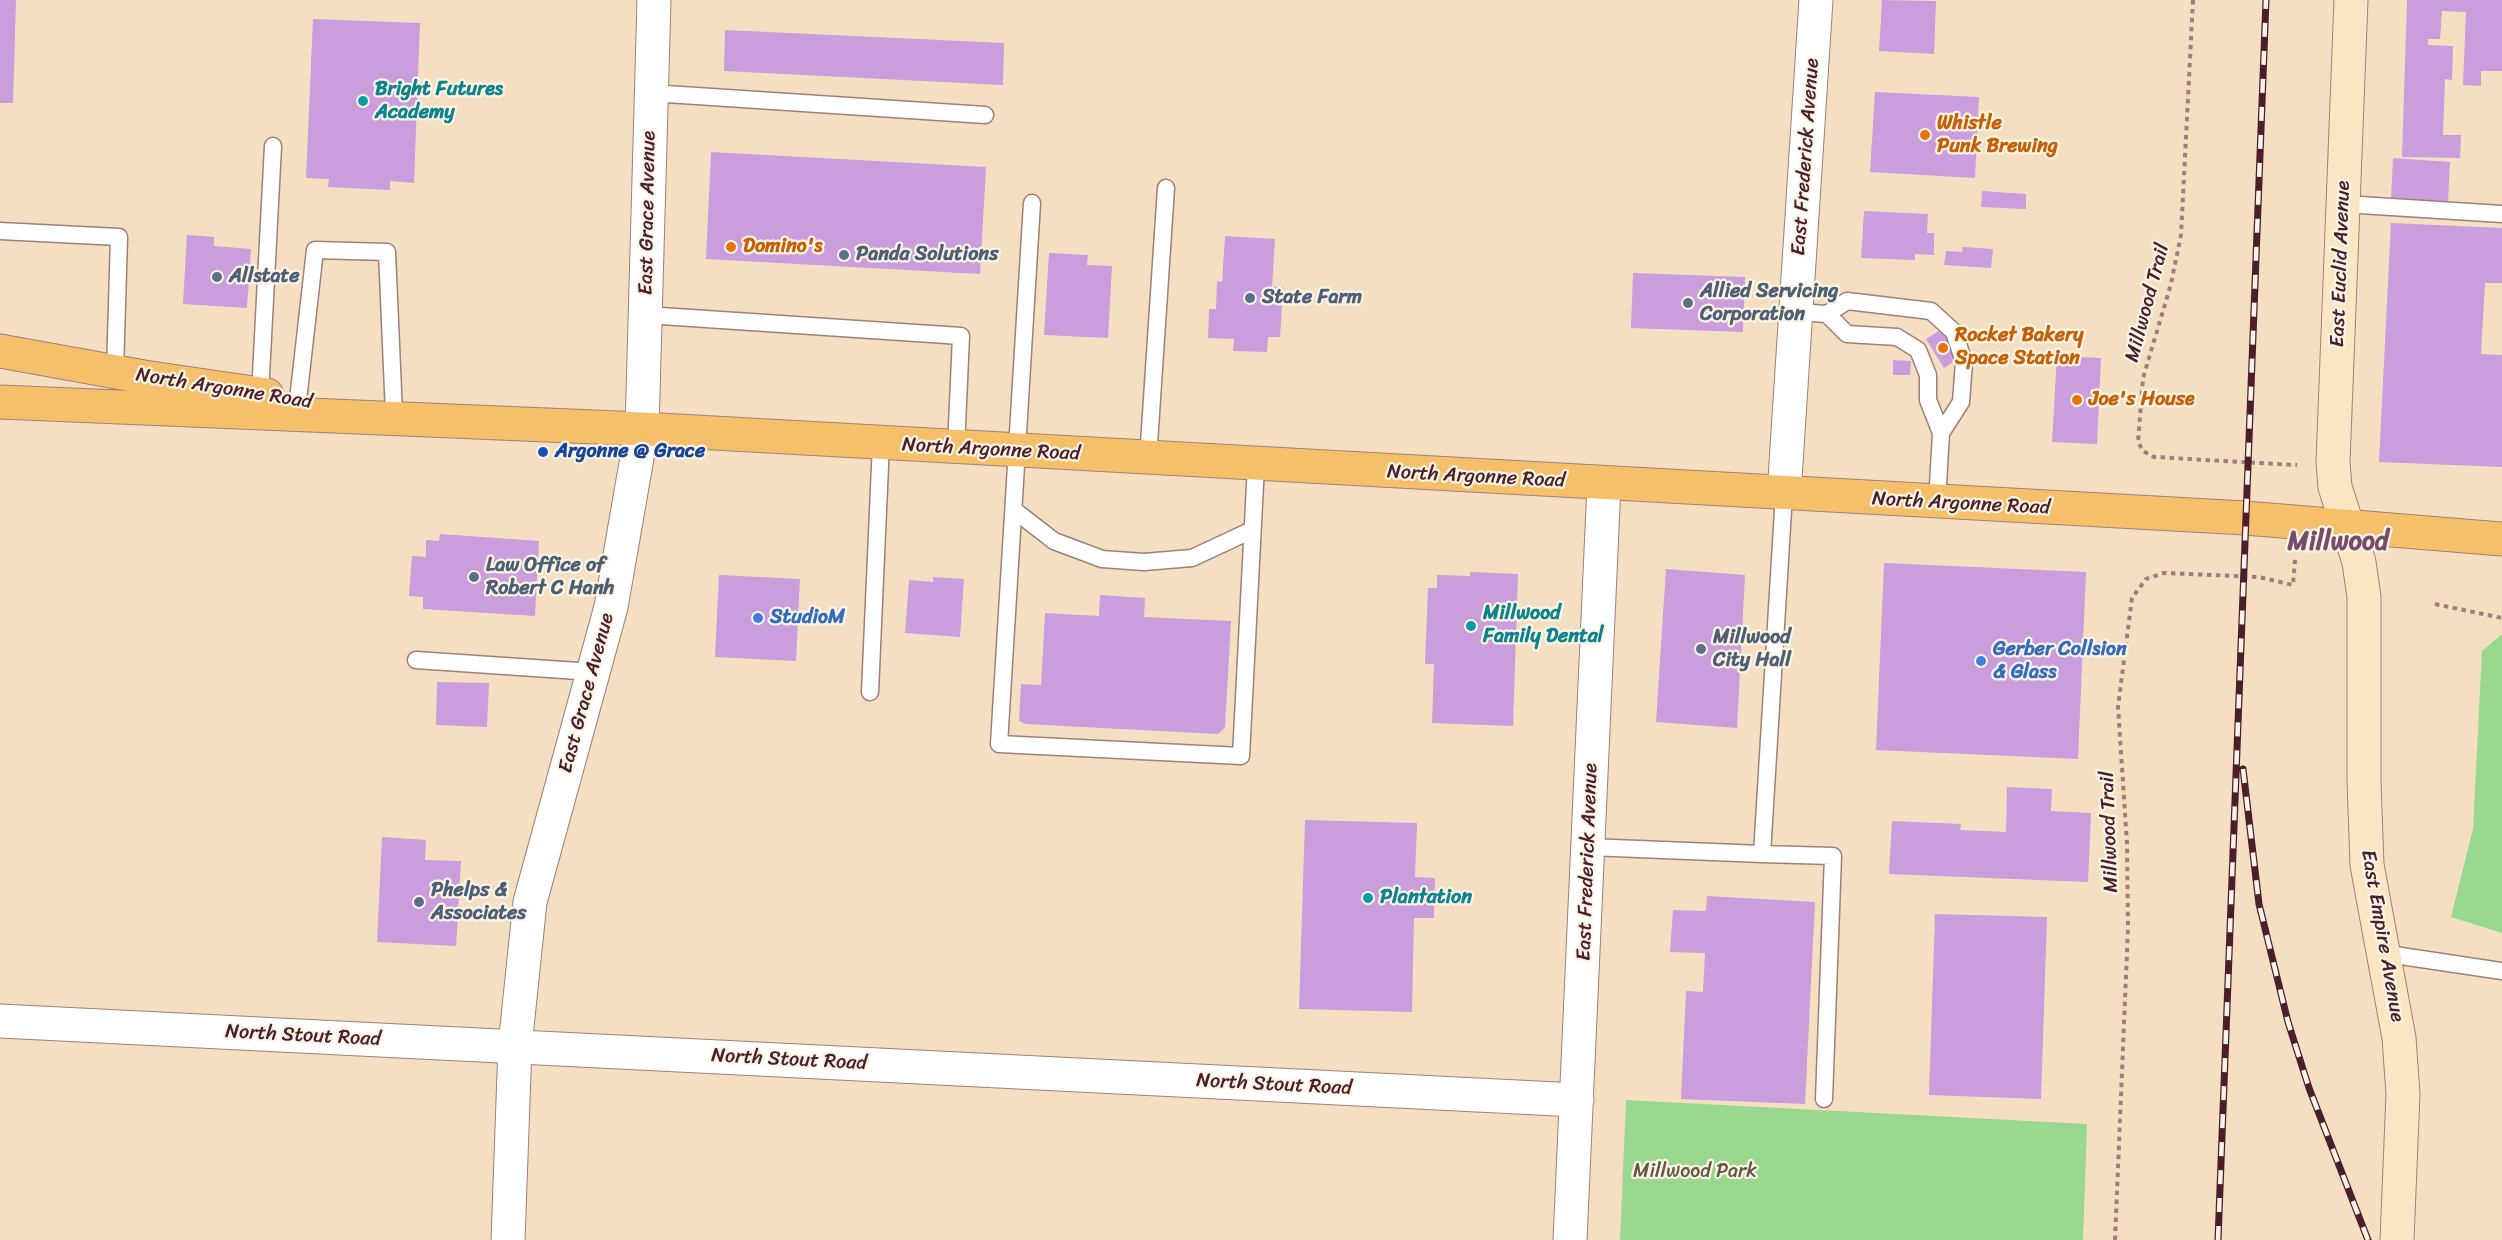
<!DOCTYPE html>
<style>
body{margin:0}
canvas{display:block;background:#f4dfc2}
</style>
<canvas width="2502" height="1240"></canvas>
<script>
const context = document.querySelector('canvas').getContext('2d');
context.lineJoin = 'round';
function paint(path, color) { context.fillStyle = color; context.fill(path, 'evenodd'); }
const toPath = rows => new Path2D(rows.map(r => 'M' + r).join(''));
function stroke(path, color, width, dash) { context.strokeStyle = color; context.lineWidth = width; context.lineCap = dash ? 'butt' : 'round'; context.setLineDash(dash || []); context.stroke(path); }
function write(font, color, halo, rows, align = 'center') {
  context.font = font + ' Sriracha,sans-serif'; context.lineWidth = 4.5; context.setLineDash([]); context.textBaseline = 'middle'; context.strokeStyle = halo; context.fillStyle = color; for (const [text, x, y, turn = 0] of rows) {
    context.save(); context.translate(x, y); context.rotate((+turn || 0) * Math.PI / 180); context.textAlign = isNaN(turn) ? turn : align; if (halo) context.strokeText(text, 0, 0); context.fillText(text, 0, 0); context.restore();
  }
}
paint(toPath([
 [2502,634,2502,933,2451,917,2473,829,2482,651],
 [1626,1100,2087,1124,2083,1240,1620,1240]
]), '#99d88e');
paint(toPath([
 [0,0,16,0,13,103,0,103],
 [1882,0,1936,1,1934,54,1879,51],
 [2407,0,2502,0,2502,71,2481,71,2481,86,2463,85,2466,12,2442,11,2440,39,2428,39,2428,45,2453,46,2452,80,2445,79,2443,135,2461,135,2460,158,2402,157],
 [313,19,420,23,414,183,390,181,390,190,328,187,329,179,306,178],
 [725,30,1004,43,1003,85,724,71],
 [1875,92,1979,97,1975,178,1870,172],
 [711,152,986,167,980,274,706,259],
 [2393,158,2450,162,2448,202,2391,199],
 [1982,191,2026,194,2026,209,1981,207],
 [1864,211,1928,214,1927,233,1934,233,1934,255,1915,254,1915,260,1861,258],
 [2391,223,2502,228,2502,283,2485,283,2481,354,2502,355,2502,467,2379,462],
 [187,235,214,237,214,246,251,249,247,308,183,304],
 [1225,236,1275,239,1272,287,1283,287,1280,337,1268,337,1267,352,1233,351,1234,339,1208,338,1209,309,1216,309,1217,281,1222,282],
 [1963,247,1993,249,1991,268,1944,265,1946,251,1962,252],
 [1049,253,1088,255,1087,265,1112,266,1108,338,1044,335],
 [1633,273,1745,277,1743,332,1631,328],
 [1942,329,1960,358,1944,368,1926,339],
 [2057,356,2101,358,2097,444,2052,442],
 [1893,360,1911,361,1910,375,1893,375],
 [440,534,539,541,535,616,423,609,423,597,409,596,412,556,426,557,426,540,439,541],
 [1884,563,2086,572,2078,759,1876,750],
 [1666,569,1745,575,1737,728,1656,722],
 [1470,572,1518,574,1513,726,1432,723,1434,664,1425,664,1428,588,1437,588,1437,575,1470,576],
 [719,575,800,579,796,661,715,657],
 [933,577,964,579,960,637,905,633,909,580,933,582],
 [1100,595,1145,598,1144,617,1231,621,1225,727,1218,734,1025,724,1019,721,1021,684,1041,685,1045,613,1099,616],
 [437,682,489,683,487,727,436,725],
 [2007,787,2052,789,2051,811,2091,813,2088,882,1889,874,1892,821,1961,824,1960,830,2006,832],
 [1305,820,1417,823,1415,877,1435,878,1434,918,1414,918,1412,1012,1299,1009],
 [382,837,426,840,425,860,461,861,456,946,377,942],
 [1707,896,1815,902,1805,1104,1681,1099,1686,991,1703,992,1705,953,1670,952,1673,910,1706,911],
 [1935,914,2047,917,2041,1099,1929,1095]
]), '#ca9ddc');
const lane = toPath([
 [651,93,985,115],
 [1032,203,999,744,1241,756,1256,465],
 [2344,204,2502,214],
 [0,231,119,237,115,372],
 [1796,312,1827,314,1847,301,1931,311,1954,332,1964,362,1961,402,1941,433],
 [1827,314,1847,334,1897,337,1918,350,1928,375,1928,400,1941,433,1937,502],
 [646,315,961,336,956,448],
 [260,394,273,146],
 [298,400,315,250,387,252,394,414],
 [1148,459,1166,188],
 [1014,510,1054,541,1102,559,1144,562,1192,558,1252,530],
 [416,660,593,672],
 [870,692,881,443],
 [1589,847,1762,854,1784,494],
 [1762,854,1833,856,1824,1099],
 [2381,953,2502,971]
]);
const street = toPath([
 [1784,494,1816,0],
 [0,1021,1577,1100],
 [508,1240,515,1046,530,902,611,607,642,429,654,0],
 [1570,1240,1604,485]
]);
const secondary = toPath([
 [2351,0,2333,462,2335,487,2359,562,2364,597,2364,781,2367,865,2399,1038,2403,1094,2397,1240]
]);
const primary = toPath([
 [0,351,144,377,267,395],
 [0,402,642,429,2245,518,2502,539]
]);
stroke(lane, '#9f7f76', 19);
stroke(street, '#9f7f76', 35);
stroke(secondary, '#9f7f76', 35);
stroke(primary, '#9f7f76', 35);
stroke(toPath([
 [2193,0,2181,235,2171,284,2143,378,2138,442,2143,451,2154,457,2297,465],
 [2435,604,2502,618],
 [2115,1240,2128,928,2127,843,2118,707,2132,598,2146,579,2164,573,2259,577,2293,585,2295,560]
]), '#9f7f76', 4, [4.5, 4.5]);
stroke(lane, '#fff', 16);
stroke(street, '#fff', 33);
stroke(secondary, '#fbe6c4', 33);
stroke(primary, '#f6c06b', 33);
const rail = toPath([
 [2243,769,2259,904,2288,1022,2309,1088,2368,1240],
 [2218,1240,2266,0]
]);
stroke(rail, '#4a1f2b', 7);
stroke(rail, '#fcf5e5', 4.5, [14]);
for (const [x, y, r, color] of [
 [363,101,6,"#0f9aa8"],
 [1925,135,6,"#e8710a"],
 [731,247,6,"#e8710a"],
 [844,255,6,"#5c6f8a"],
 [217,277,6,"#5c6f8a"],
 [1250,298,6,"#5c6f8a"],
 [1688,303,6,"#5c6f8a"],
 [1943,348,6,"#e8710a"],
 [2077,400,6,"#e8710a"],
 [543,452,6,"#1a4fb4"],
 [474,577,6,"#5c6f8a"],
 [758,618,6,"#3f7fe0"],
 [1471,626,6,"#0f9aa8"],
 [1701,649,6,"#5c6f8a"],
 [1981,661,6,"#3f7fe0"],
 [1368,898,6,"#0f9aa8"],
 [419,902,6,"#5c6f8a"]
]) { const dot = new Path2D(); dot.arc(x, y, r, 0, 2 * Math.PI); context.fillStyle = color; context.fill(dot); stroke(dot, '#fcf5e5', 2); }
write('bold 20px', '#0d838f', '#fcf5e5', [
 ["Bright Futures",375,90],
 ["Academy",375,113],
 ["Millwood",1483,614],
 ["Family Dental",1483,637],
 ["Plantation",1380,898]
], 'left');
write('bold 20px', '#c56008', '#fcf5e5', [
 ["Whistle",1937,124],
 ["Punk Brewing",1937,147],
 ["Domino's",743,247],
 ["Rocket Bakery",1955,336],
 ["Space Station",1955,359],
 ["Joe's House",2089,400]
], 'left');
write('20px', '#4a1f2b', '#fcf5e5', [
 ["East Frederick Avenue",1806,157,-86],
 ["East Grace Avenue",648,213,-89],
 ["East Euclid Avenue",2341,264,-88],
 ["Millwood Trail",2148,303,-75],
 ["North Argonne Road",224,389,9],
 ["North Argonne Road",991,450,3],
 ["North Argonne Road",1476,477,3],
 ["North Argonne Road",1961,504,3],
 ["East Grace Avenue",587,693,-75],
 ["Millwood Trail",2110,832,-92],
 ["East Frederick Avenue",1588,862,-88],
 ["East Empire Avenue",2382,936,80],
 ["North Stout Road",303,1036,3],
 ["North Stout Road",789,1060,3],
 ["North Stout Road",1274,1085,3]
]);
write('bold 20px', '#4e5e75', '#fcf5e5', [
 ["Panda Solutions",856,255],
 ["Allstate",229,277],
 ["Allied Servicing",1700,292],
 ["Corporation",1700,315],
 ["State Farm",1262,298],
 ["Law Office of",486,566],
 ["Robert C Hanh",486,589],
 ["Millwood",1713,638],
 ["City Hall",1713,661],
 ["Phelps &",431,891],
 ["Associates",431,914]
], 'left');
write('bold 20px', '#164399', '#fcf5e5', [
 ["Argonne @ Grace",555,452]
], 'left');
write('bold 20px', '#366cbe', '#fcf5e5', [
 ["StudioM",770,618],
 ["Gerber Collsion",1993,650],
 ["& Glass",1993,673]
], 'left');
write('20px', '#625649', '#fcf5e5', [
 ["Millwood Park",1695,1172]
]);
write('bold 26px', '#774b69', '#fcf5e5', [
 ["Millwood",2338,542]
]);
</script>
